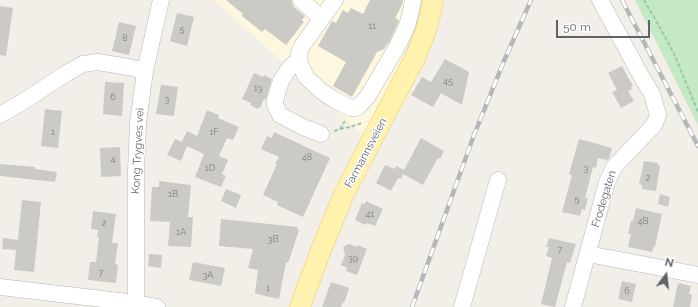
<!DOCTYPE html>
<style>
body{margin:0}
#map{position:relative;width:698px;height:307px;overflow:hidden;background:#f1efe8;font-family:Raleway,sans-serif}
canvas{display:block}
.north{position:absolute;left:646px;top:255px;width:40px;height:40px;-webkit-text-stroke:3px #fff;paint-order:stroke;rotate:15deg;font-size:11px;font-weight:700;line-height:16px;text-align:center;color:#5f6368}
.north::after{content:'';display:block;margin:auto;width:14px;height:18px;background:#5f6368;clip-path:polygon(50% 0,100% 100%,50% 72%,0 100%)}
.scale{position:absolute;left:556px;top:20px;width:94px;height:18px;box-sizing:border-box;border:2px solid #5f6368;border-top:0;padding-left:5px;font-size:12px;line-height:14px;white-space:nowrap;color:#5f6368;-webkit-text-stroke:3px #fff;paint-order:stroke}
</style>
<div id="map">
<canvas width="698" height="307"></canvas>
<div class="north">N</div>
<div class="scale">50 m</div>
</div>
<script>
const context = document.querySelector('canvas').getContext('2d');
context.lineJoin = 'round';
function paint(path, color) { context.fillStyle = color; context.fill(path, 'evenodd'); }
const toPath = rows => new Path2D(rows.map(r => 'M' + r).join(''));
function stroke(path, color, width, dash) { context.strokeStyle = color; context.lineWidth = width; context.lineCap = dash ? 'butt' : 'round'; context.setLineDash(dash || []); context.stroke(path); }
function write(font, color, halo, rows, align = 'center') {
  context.font = font + ' Raleway,sans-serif'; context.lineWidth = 3; context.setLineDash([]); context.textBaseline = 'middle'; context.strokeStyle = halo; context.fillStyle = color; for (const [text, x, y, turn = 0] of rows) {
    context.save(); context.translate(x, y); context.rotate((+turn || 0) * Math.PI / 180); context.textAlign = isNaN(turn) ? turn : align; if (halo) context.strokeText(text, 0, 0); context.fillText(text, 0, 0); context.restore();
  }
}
paint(toPath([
 [214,0,417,0,413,31,369,140]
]), '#fef7e0');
paint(toPath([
 [635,0,698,0,698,125]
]), '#c5e8c5');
paint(toPath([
 [226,0,292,0,292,3,294,7,305,16,302,20,304,22,286,45,265,29,262,32,242,16,243,14],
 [370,0,403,0,402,5,395,18,399,20,398,23,390,41,384,49,377,52,352,97,333,86,346,62,318,46,332,21,336,23,343,10,348,13,351,8,363,14],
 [0,6,13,8,6,56,0,55],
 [177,13,194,17,187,46,170,41],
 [119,22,128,24,136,26,129,55,112,51],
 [445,59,469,72,462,105,441,93,433,107,411,95,422,77,431,82],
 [622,66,633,86,631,87,632,89,628,91,634,101,621,108,612,92,617,90,608,73],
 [254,73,263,77,264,75,272,79,266,100,264,99,260,108,259,107,258,109,250,105,251,103,242,99],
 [105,82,124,83,122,116,103,114],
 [161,85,178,87,174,116,156,114],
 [45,109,62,111,58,148,41,146],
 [207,110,219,115,218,118,239,127,233,140,227,138,219,156,228,160,222,174,226,176,221,187,195,177,204,154,187,146,181,161,167,155,175,139,182,142,187,131,197,136],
 [274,132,330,158,303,217,277,205,278,202,263,195,277,164,275,164,279,157,261,149,267,136,272,138],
 [421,138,444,151,440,159,438,158,423,185,403,174,401,179,398,178,391,191,376,183,385,165,395,169,396,166,404,170],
 [579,139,612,148,609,159,607,160,598,158,596,168,593,167,585,198,588,198,585,210,582,209,580,216,562,212,572,175,569,174],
 [120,147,121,176,101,177,100,148],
 [644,161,658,163,658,165,660,166,656,191,642,189,642,185,639,184],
 [0,164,35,167,35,169,57,172,55,182,0,176],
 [159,181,191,185,188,217,193,217,191,247,168,246,170,222,150,221,152,187,159,187],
 [226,189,241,195,236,208,221,201],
 [660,194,670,197,668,207,658,204],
 [22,200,41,202,34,272,14,270,16,250,2,249,3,238,18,240],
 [366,201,383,209,375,226,367,223,366,225,355,220,362,203,365,204],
 [636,208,662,214,655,247,654,246,652,252,628,247,631,234,628,234,631,221,633,221],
 [93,211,116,214,112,243,118,243,115,264,118,265,116,283,88,280,90,262,96,262,99,237,97,237,98,230,91,229],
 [221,219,298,227,297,230,299,230,288,263,286,262,279,299,257,294,258,294,255,293,258,270,248,268,253,249,219,246],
 [549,238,576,244,570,263,567,262,555,307,541,304,552,258,546,256,549,247,546,247],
 [349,244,357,247,357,245,367,249,357,275,346,271,347,268,341,265,345,255,343,247],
 [149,254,162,255,161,268,148,266],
 [193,262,225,268,221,286,189,280],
 [622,281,636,284,632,302,618,299],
 [331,282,349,288,344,303,343,302,341,307,322,307],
 [678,283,691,286,689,294,692,295,690,307,673,307]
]), '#cccac5');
const minor = toPath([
 [301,0,321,18],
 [335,0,302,46,299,53,299,62,306,77,321,91,335,100,351,108,356,108,360,105,368,96,398,45,407,26,410,15,413,0],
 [299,62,293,64,288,70,281,81,275,100,275,105,280,115,303,127,321,134],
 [0,115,24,101,67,73,83,64,98,62,128,67,145,71],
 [588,254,698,275],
 [0,287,136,303,157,307],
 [136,303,136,171,138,123,145,71,161,0],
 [462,307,498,180],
 [573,307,607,182,614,167,654,125,658,115,652,94,640,74,600,0]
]);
const major = toPath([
 [300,307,321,250,344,194,364,155,416,56,426,30,431,12,433,0]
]);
stroke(minor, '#b5b8bc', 17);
stroke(major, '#f2c960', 21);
stroke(toPath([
 [644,0,662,31,675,56,698,112],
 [340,129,350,127,362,123],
 [334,131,340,129,345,121]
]), '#9cc7a9', 2, [4, 2]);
stroke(minor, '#fff', 16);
stroke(major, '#fff2af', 20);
const rail = toPath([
 [622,0,698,146],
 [412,307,474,135,504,61,531,0]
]);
stroke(rail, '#b6b7b8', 4.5);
stroke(rail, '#fff', 3, [9]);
write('9px', '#7a7d7f', null, [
 ["11",372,26],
 ["5",182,29],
 ["8",125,38],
 ["45",448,81],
 ["13",258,88],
 ["6",113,97],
 ["3",167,99],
 ["1",53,132],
 ["1F",214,132],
 ["48",307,157],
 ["4",113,159],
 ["1D",210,168],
 ["3",586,168],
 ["2",648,178],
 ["1B",173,194],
 ["5",577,199],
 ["41",370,214],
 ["4B",643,221],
 ["2",104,223],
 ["1A",181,232],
 ["3B",273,239],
 ["7",560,250],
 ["39",353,258],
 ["7",101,273],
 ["3A",208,275],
 ["1",268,288],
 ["6",627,291]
]);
write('11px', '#5f6368', '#fff', [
 ["Kong Trygves vei",138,151,-87],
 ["Farmannsveien",366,153,-62],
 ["Frodegaten",604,199,-73]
]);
</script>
